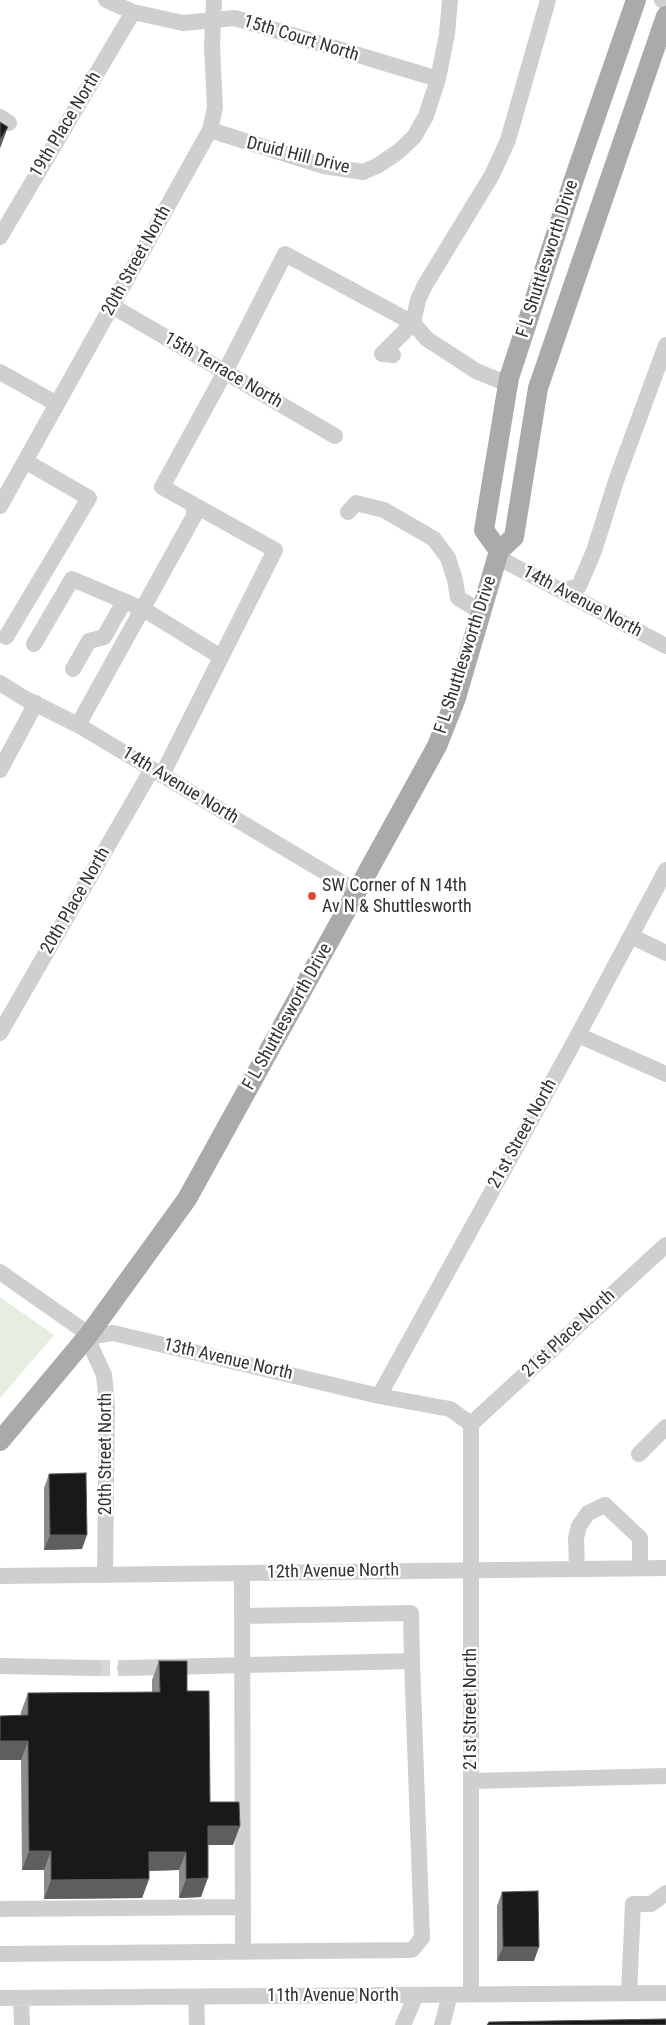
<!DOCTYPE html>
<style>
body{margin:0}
canvas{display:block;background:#fff}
</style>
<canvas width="666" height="2025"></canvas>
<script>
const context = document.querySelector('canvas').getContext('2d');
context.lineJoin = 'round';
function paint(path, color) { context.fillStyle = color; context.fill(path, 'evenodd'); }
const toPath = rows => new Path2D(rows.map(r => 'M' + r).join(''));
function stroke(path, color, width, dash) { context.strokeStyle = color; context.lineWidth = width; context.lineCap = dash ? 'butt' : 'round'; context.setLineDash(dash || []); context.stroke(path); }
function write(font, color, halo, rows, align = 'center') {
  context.font = font + ' "Roboto Condensed",sans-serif'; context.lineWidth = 5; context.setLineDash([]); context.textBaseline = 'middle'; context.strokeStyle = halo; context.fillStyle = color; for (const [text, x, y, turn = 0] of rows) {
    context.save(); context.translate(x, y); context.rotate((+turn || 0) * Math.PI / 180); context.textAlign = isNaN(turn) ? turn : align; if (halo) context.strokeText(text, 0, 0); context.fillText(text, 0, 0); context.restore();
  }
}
paint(toPath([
 [0,1297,54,1335,0,1398]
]), '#e5eee0');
stroke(toPath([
 [94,1668,125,1668]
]), '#d6d6d6', 16, [16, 8]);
stroke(toPath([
 [106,0,133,12,183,23,235,18,438,79],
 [662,0,666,2],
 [0,117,9,123],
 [210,130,324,166,363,172,377,166,398,152,414,137,426,116,438,79,447,34,450,0],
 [0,237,133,12],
 [112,306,335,436],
 [393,355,382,354,413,323,418,300,425,285,492,175,508,140,548,0],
 [0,372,57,404],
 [0,506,210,130,215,107,212,46,214,0],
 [348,512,356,503,384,510,434,539,448,558,455,580,458,598,480,611],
 [497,557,666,646],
 [562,591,579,586,594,551,616,481,666,345],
 [6,637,89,498,25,461],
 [34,644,72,579,143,609,221,657],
 [73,669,89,641,104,637,124,602],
 [0,683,24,698,78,725,358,892],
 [78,725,194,516,194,505],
 [0,770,36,703],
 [162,775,275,550,162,487,225,372,285,254,413,323,427,339,447,352,476,371,508,384],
 [631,936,666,953],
 [0,1033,152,769],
 [578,1035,666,1074],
 [0,1272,84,1331,104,1375,107,1404,105,1575],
 [87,1337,113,1333,379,1396,450,1409,471,1424],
 [379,1396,578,1035,666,870],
 [471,1424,666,1245],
 [639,1454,666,1427],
 [577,1569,576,1538,579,1526,588,1513,605,1505,640,1538,640,1568],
 [242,1573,243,1952],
 [0,1576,666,1568],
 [242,1616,411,1613,412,1661],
 [0,1666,94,1668],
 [471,1781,666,1776],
 [0,1909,243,1907],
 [0,1954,412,1950,422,1938,412,1661,125,1668],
 [629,1993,633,1904,651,1904,666,1893],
 [471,1994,471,1424],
 [196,1997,197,2025],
 [0,1998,666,1993],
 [21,1998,22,2025],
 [403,2025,416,1995],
 [442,2025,450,1995]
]), '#cfcfcf', 16);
stroke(toPath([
 [499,551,484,530,509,378,573,182,636,0],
 [0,1441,87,1337,187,1199,437,746,456,698,499,551,514,537,538,388,666,16]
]), '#aaa', 20);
paint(toPath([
 [49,1474,82,1549,44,1550,44,1488],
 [159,1661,187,1691,210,1802,233,1845,208,1845,201,1897,179,1898,179,1870,149,1871,149,1879,142,1898,44,1899,44,1870,22,1870,21,1760,0,1760,0,1716,21,1716,21,1712,28,1693,152,1692,152,1680],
 [502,1892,534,1961,497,1961,497,1906]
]), '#8c8c8c');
paint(toPath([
 [8,127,1,146,0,148,0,140],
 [50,1535,87,1535,82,1549,44,1550],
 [0,1741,28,1741,21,1760,0,1760],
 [208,1826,240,1826,233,1845,201,1845],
 [29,1851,51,1851,44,1870,22,1870],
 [149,1852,186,1852,179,1870,142,1871],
 [208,1878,201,1897,179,1898,186,1879],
 [149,1879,142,1898,44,1899,51,1880],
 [503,1947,539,1947,534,1961,497,1961]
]), '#5e5e5e');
const building = toPath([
 [0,122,8,127,0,140,0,122],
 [86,1473,87,1535,50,1535,49,1474,86,1473],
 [159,1661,187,1661,187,1691,209,1691,210,1802,239,1802,240,1826,208,1826,208,1878,186,1879,186,1852,149,1852,149,1879,51,1880,51,1851,29,1851,28,1741,0,1741,0,1716,28,1715,28,1693,160,1692,159,1661],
 [538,1891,539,1947,503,1947,502,1892,538,1891],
 [666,2019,666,2025,487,2025,489,2022,666,2019]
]);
paint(building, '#191919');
stroke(building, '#5e5e5e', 1);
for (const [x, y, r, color] of [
 [312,896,5,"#e94833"]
]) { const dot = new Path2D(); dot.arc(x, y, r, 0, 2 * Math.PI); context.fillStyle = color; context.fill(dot); stroke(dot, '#fff', 2); }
write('18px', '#323232', '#fff', [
 ["15th Court North",301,39,17],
 ["19th Place North",66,125,-59],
 ["Druid Hill Drive",298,156,14],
 ["F L Shuttlesworth Drive",548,259,-72],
 ["20th Street North",137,261,-61],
 ["15th Terrace North",223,371,30],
 ["14th Avenue North",582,602,28],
 ["F L Shuttlesworth Drive",466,655,-72],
 ["14th Avenue North",180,786,31],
 ["20th Place North",76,901,-60],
 ["F L Shuttlesworth Drive",288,1017,-61],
 ["21st Street North",523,1134,-61],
 ["21st Place North",569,1334,-43],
 ["13th Avenue North",228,1360,13],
 ["20th Street North",106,1454,-90],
 ["12th Avenue North",333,1572,-1],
 ["21st Street North",471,1709,-90],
 ["11th Avenue North",333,1996]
]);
write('18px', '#323232', '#fff', [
 ["SW Corner of N 14th",322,886],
 ["Av N & Shuttlesworth",322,907]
], 'left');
</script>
